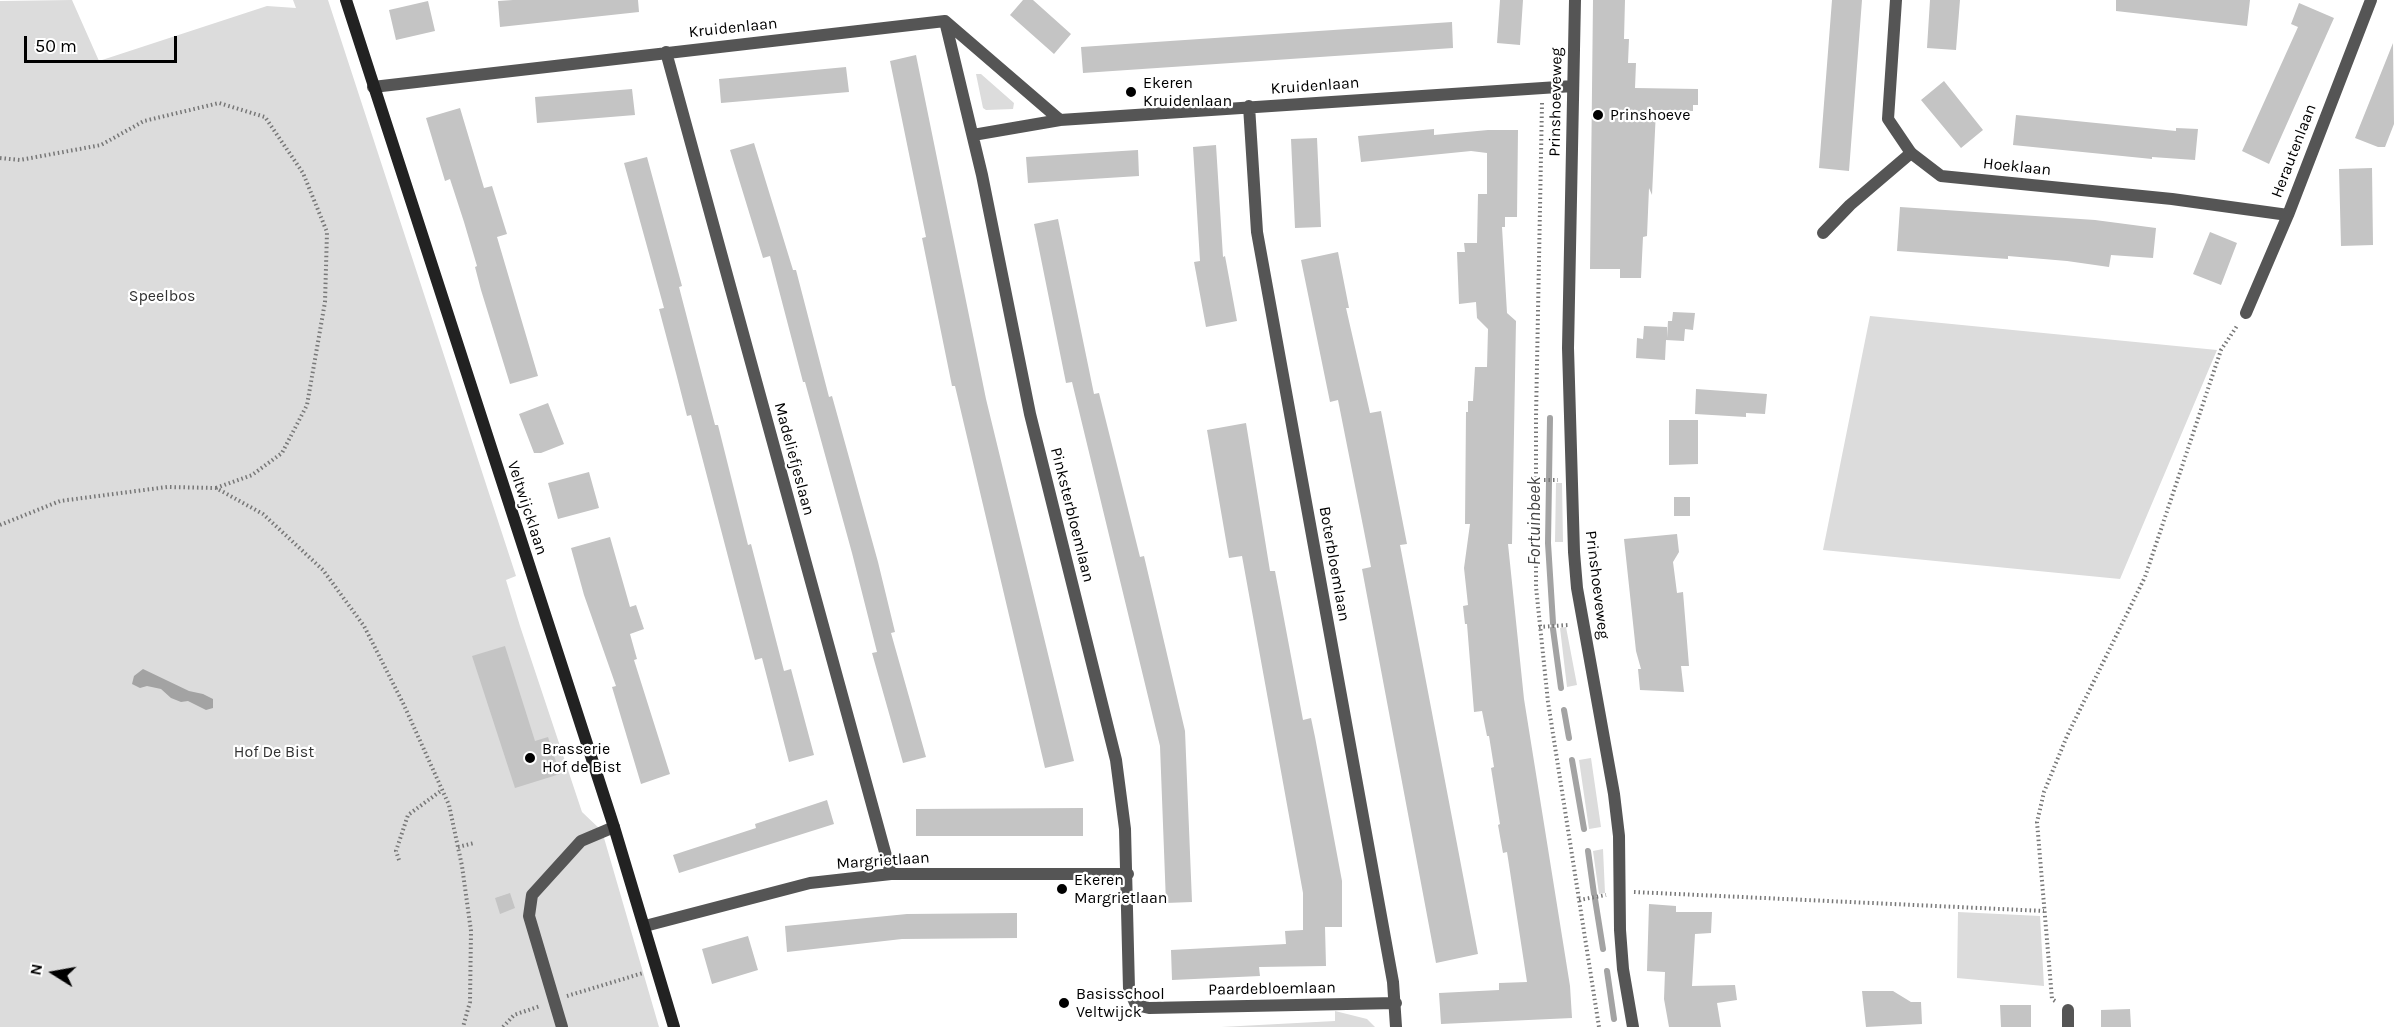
<!DOCTYPE html>
<style>
body{margin:0}
#map{position:relative;width:2394px;height:1027px;overflow:hidden;background:#fff;font-family:Karla,sans-serif}
canvas{display:block}
.north{position:absolute;left:24px;top:943px;width:60px;height:60px;-webkit-text-stroke:4px #fff;paint-order:stroke;rotate:281deg;font-size:16px;font-weight:700;line-height:24px;text-align:center;color:#000}
.north::after{content:'';display:block;margin:auto;width:21px;height:27px;background:#000;clip-path:polygon(50% 0,100% 100%,50% 72%,0 100%)}
.scale{position:absolute;left:24px;top:36px;width:153px;height:27px;box-sizing:border-box;border:3px solid #000;border-top:0;padding-left:8px;font-size:18px;line-height:21px;white-space:nowrap;color:#000;-webkit-text-stroke:4px #fff;paint-order:stroke}
</style>
<div id="map">
<canvas width="2394" height="1027"></canvas>
<div class="north">N</div>
<div class="scale">50 m</div>
</div>
<script>
const context = document.querySelector('canvas').getContext('2d');
context.lineJoin = 'round';
function paint(path, color) { context.fillStyle = color; context.fill(path, 'evenodd'); }
const toPath = rows => new Path2D(rows.map(r => 'M' + r).join(''));
function stroke(path, color, width, dash) { context.strokeStyle = color; context.lineWidth = width; context.lineCap = dash ? 'butt' : 'round'; context.setLineDash(dash || []); context.stroke(path); }
function write(font, color, halo, rows, align = 'center') {
  context.font = font + ' Karla,sans-serif'; context.lineWidth = 4.5; context.setLineDash([]); context.textBaseline = 'middle'; context.strokeStyle = halo; context.fillStyle = color; for (const [text, x, y, turn = 0] of rows) {
    context.save(); context.translate(x, y); context.rotate((+turn || 0) * Math.PI / 180); context.textAlign = isNaN(turn) ? turn : align; if (halo) context.strokeText(text, 0, 0); context.fillText(text, 0, 0); context.restore();
  }
}
paint(toPath([
 [72,0,99,61,267,6,296,8,293,0,328,0,516,576,506,580,520,626,582,812,602,831,659,1027,0,1027,0,1],
 [976,74,981,74,1014,103,1013,109,986,110,983,108],
 [1870,316,2217,350,2120,579,1823,550],
 [1556,483,1562,483,1563,542,1555,542],
 [1566,627,1577,685,1567,687,1560,628],
 [1591,758,1601,827,1589,829,1579,760],
 [1603,849,1605,893,1599,894,1593,851],
 [1958,912,2040,916,2044,986,1957,978],
 [1335,1011,1367,1019,1375,1027,1221,1027,1335,1021]
]), '#dcdcdc');
paint(toPath([
 [143,669,189,691,203,694,213,699,213,708,206,710,188,701,181,702,171,698,161,689,147,686,140,688,132,684,134,676]
]), '#a3a3a3');
stroke(toPath([
 [1550,418,1548,543,1553,623],
 [1553,629,1561,688],
 [1564,710,1569,738],
 [1572,760,1584,829],
 [1588,851,1594,894],
 [1595,899,1603,949],
 [1607,971,1614,1019]
]), '#a3a3a3', 6);
paint(toPath([
 [513,0,638,0,639,12,500,27,498,1],
 [1023,0,1033,0,1071,34,1054,54,1010,15],
 [1500,0,1523,0,1520,45,1497,43],
 [1593,0,1625,0,1624,39,1629,39,1628,63,1636,63,1635,88,1698,89,1698,105,1693,105,1693,111,1656,110,1652,195,1649,188,1647,236,1643,237,1641,278,1620,278,1620,269,1590,269],
 [1832,0,1862,0,1849,171,1819,168],
 [1930,0,1960,0,1956,50,1927,48],
 [2116,0,2250,0,2247,26,2116,11],
 [428,1,435,31,396,40,389,10],
 [2299,3,2334,18,2269,164,2242,151,2298,27,2291,24],
 [1452,22,1453,48,1083,73,1081,47],
 [2393,43,2394,124,2385,147,2378,147,2355,138],
 [916,55,986,399,1074,761,1045,768,955,386,952,386,922,238,926,237,890,61],
 [846,67,849,92,721,103,719,79],
 [1944,81,1983,130,1961,148,1921,100],
 [632,89,635,115,537,123,535,97],
 [460,108,484,188,492,186,507,234,497,237,538,376,510,384,481,290,475,267,477,266,464,222,450,179,445,181,426,118],
 [2016,115,2176,131,2176,128,2198,129,2195,160,2152,157,2152,159,2013,145],
 [1434,129,1434,135,1488,130,1518,130,1517,217,1505,217,1505,227,1502,227,1507,313,1516,321,1512,544,1508,544,1524,699,1570,986,1572,1018,1441,1024,1439,993,1499,990,1499,983,1527,982,1507,852,1503,853,1498,825,1500,824,1491,768,1494,767,1489,736,1487,736,1482,711,1474,712,1467,624,1465,624,1463,606,1468,605,1464,568,1470,524,1465,524,1466,412,1468,412,1468,401,1473,401,1475,367,1487,367,1488,329,1477,318,1476,302,1459,304,1457,252,1465,252,1464,243,1477,243,1478,194,1487,194,1487,153,1471,151,1361,162,1358,136],
 [1317,138,1321,227,1295,228,1291,139],
 [754,143,793,270,796,270,829,397,832,396,878,562,895,632,891,633,926,757,903,763,872,653,877,652,852,553,805,382,803,382,770,256,763,258,730,150],
 [1216,145,1223,257,1225,256,1237,321,1206,327,1194,262,1200,261,1193,147],
 [1138,150,1139,176,1028,183,1026,157],
 [647,157,682,286,679,287,715,425,718,425,748,545,751,544,784,671,791,669,814,755,789,762,762,658,755,660,691,415,687,416,676,373,659,309,664,308,624,163],
 [2372,168,2373,245,2341,246,2339,169],
 [1900,207,2095,220,2156,228,2153,258,2111,255,2109,267,2067,261,2008,256,2008,259,1897,251],
 [1058,219,1094,394,1099,393,1140,557,1144,556,1185,731,1192,902,1166,903,1160,746,1072,382,1066,383,1034,224],
 [2210,232,2237,243,2221,285,2193,274],
 [1338,252,1349,308,1346,308,1370,413,1381,411,1407,544,1400,545,1478,954,1436,963,1362,569,1371,567,1364,531,1338,400,1330,402,1301,260],
 [1673,312,1695,313,1693,330,1685,329,1684,341,1666,340,1665,360,1636,358,1637,338,1643,339,1644,326,1667,327,1667,338,1668,321,1672,321],
 [1696,389,1767,394,1765,414,1746,413,1746,417,1695,414],
 [548,403,564,444,541,453,534,453,519,414],
 [1669,420,1698,420,1698,464,1669,465],
 [1246,423,1270,571,1275,571,1303,720,1311,718,1315,737,1342,881,1342,927,1325,927,1326,966,1259,967,1260,976,1172,980,1171,950,1286,944,1285,931,1303,930,1303,893,1242,556,1229,558,1207,430],
 [589,472,599,508,558,519,548,483],
 [1674,497,1690,497,1690,516,1674,516],
 [1677,534,1679,552,1673,562,1677,593,1683,592,1689,666,1681,666,1684,692,1640,690,1638,669,1641,669,1636,651,1624,539],
 [610,537,630,607,636,605,644,629,630,634,637,659,634,660,670,774,641,784,612,687,616,686,584,595,571,548],
 [505,646,535,741,548,737,560,774,515,788,472,656],
 [827,800,834,824,679,873,673,855,756,828,755,824],
 [1083,808,1083,836,916,836,916,809],
 [510,893,515,908,500,914,495,898],
 [1649,904,1676,906,1676,912,1712,912,1711,933,1695,934,1692,986,1735,985,1737,1000,1717,1003,1721,1027,1669,1027,1664,999,1665,972,1647,971],
 [1017,913,1017,938,902,939,787,952,785,926,907,914],
 [748,936,758,970,712,984,702,949],
 [1862,991,1893,991,1911,1002,1921,1002,1922,1024,1866,1027],
 [2000,1005,2031,1005,2031,1027,2001,1027],
 [2130,1009,2131,1027,2101,1027,2101,1010]
]), '#c4c4c4');
stroke(toPath([
 [1542,103,1536,417,1536,587,1548,702,1599,1027],
 [0,158,20,160,101,145,144,121,219,103,265,117,303,173,327,232,325,302,307,405,282,453,252,475,216,488],
 [1535,480,1558,480],
 [0,525,60,501,167,487,216,488,263,514,323,570,364,626,403,703,449,805,462,866,471,931,470,1002,463,1027],
 [1539,627,1568,625],
 [458,847,474,843],
 [399,860,396,851,408,815,442,790],
 [1634,892,2044,911],
 [1579,900,1606,895],
 [567,996,643,973],
 [2055,1001,2052,999,2037,822,2044,792,2067,736,2145,577,2221,350,2237,326],
 [503,1027,514,1015,540,1006]
]), '#777', 4, [1.5, 3]);
stroke(toPath([
 [1823,233,1850,205,1911,153],
 [562,1027,529,916,532,895,581,841,614,827]
]), '#555', 12);
stroke(toPath([
 [1575,0,1568,348,1574,552,1577,588,1614,794,1619,836,1620,930,1623,969,1633,1027],
 [1896,0,1888,119,1911,153,1941,176,2172,199,2288,215],
 [945,21,982,175,1030,414,1116,760,1125,829,1129,989,1136,1005,1149,1008,1396,1003],
 [666,52,891,874],
 [373,87,945,21,1060,120],
 [1249,106,1257,232,1393,982,1396,1027],
 [973,135,1060,120,1573,86],
 [2246,313,2288,215,2371,0],
 [645,926,810,883,891,874,1128,874],
 [2068,1010,2068,1027]
]), '#555', 12);
stroke(toPath([
 [346,0,614,827,674,1027]
]), '#222', 12);
for (const [x, y, r, color] of [
 [1131,92,6,"#000"],
 [1598,115,6,"#000"],
 [530,758,6,"#000"],
 [1062,889,6,"#000"],
 [1064,1003,6,"#000"]
]) { const dot = new Path2D(); dot.arc(x, y, r, 0, 2 * Math.PI); context.fillStyle = color; context.fill(dot); stroke(dot, '#fff', 2); }
write('16px', '#000', '#fff', [
 ["Kruidenlaan",733,28,-6],
 ["Kruidenlaan",1315,86,-4],
 ["Prinshoeveweg",1556,102,-89],
 ["Herautenlaan",2294,151,-69],
 ["Hoeklaan",2017,167,6],
 ["Madeliefjeslaan",794,459,75],
 ["Veltwijcklaan",527,508,72],
 ["Pinksterbloemlaan",1072,515,76],
 ["Boterbloemlaan",1334,564,80],
 ["Prinshoeveweg",1597,585,83],
 ["Margrietlaan",883,861,-4],
 ["Paardebloemlaan",1272,989,-1]
]);
write('16px', '#000', '#fff', [
 ["Ekeren",1143,83],
 ["Kruidenlaan",1143,101],
 ["Prinshoeve",1610,115],
 ["Brasserie",542,749],
 ["Hof de Bist",542,767],
 ["Ekeren",1074,880],
 ["Margrietlaan",1074,898],
 ["Basisschool",1076,994],
 ["Veltwijck",1076,1012]
], 'left');
write('16px', '#333', '#fff', [
 ["Speelbos",162,296],
 ["Hof De Bist",274,752]
]);
write('italic 18px', '#444', '#fff', [
 ["Fortuinbeek",1535,521,-90]
]);
</script>
